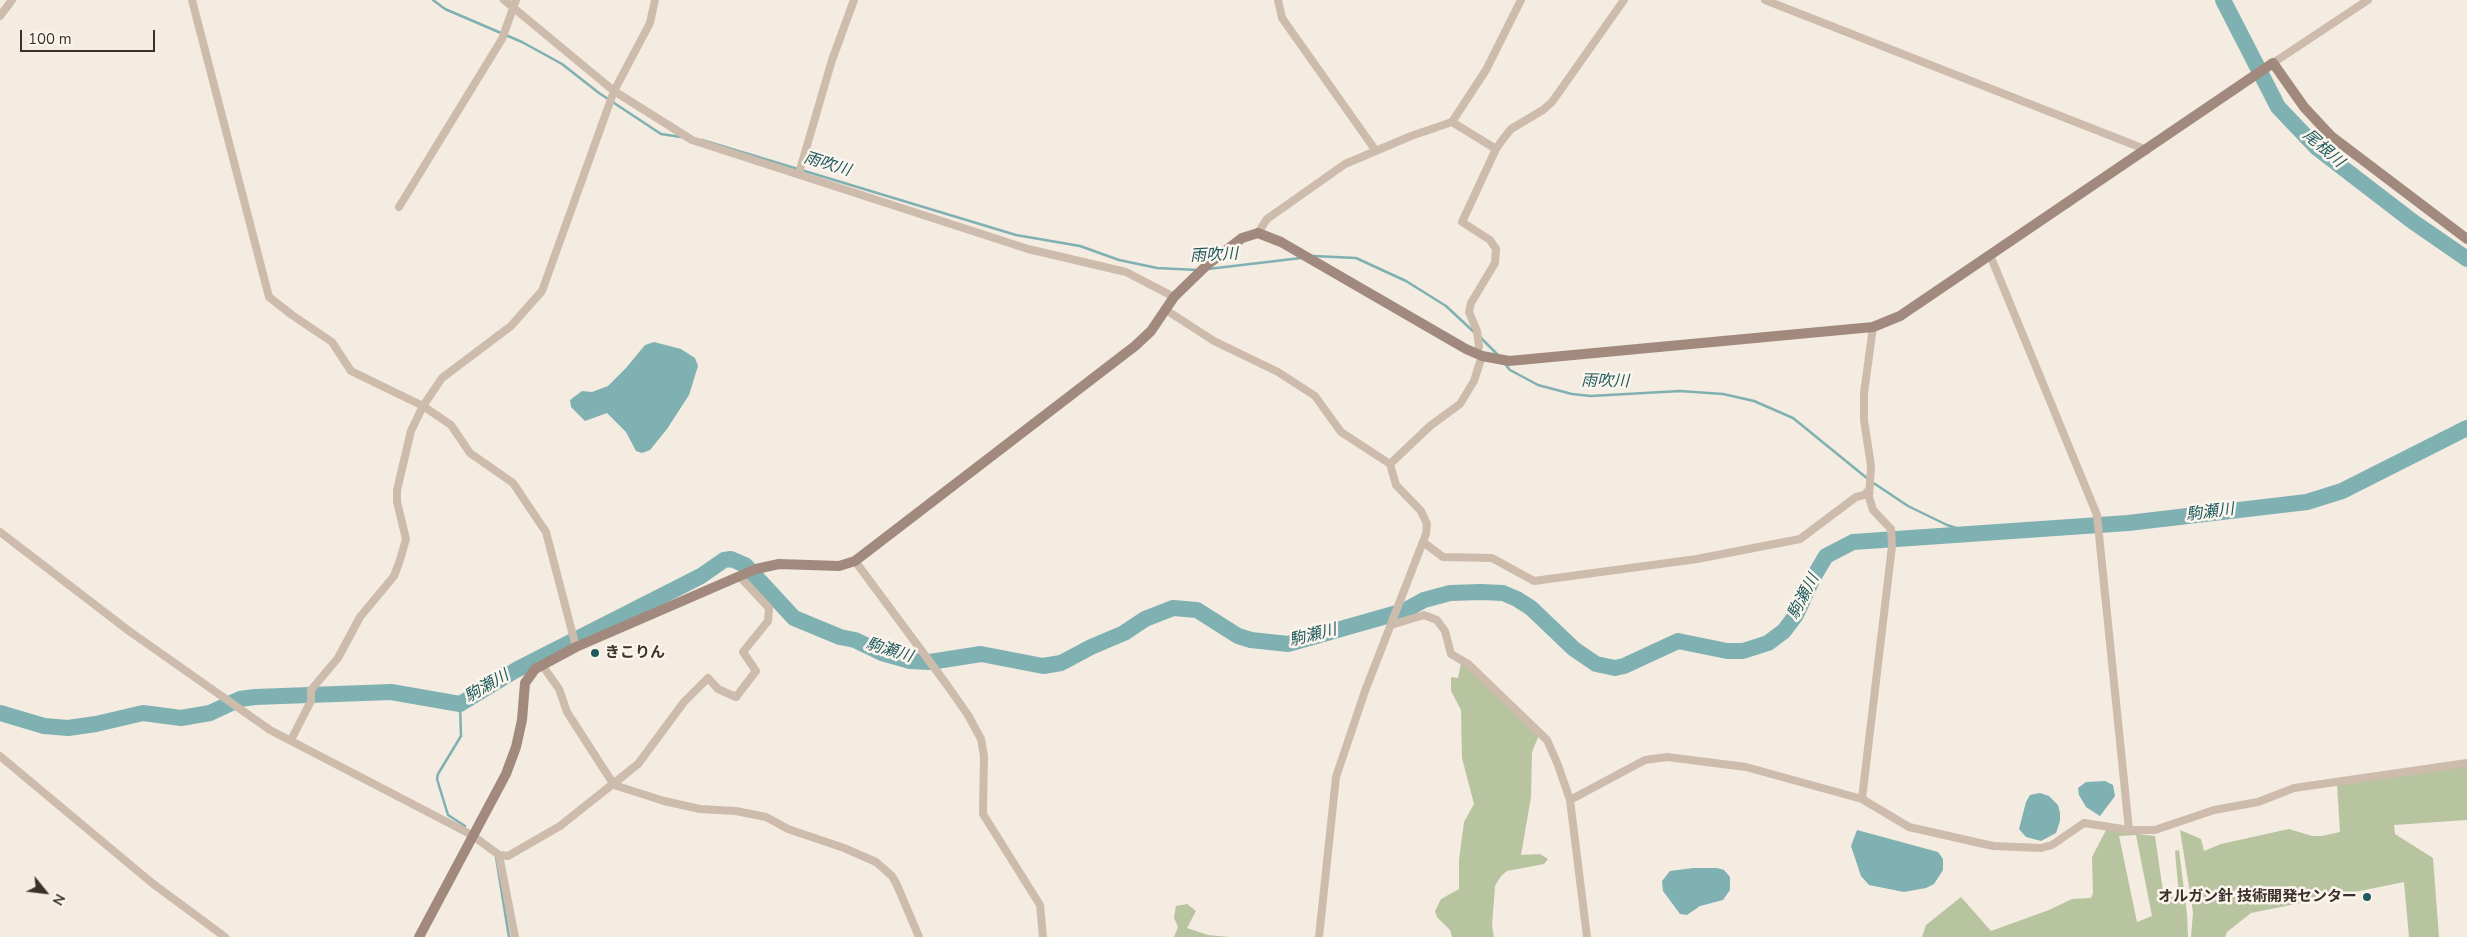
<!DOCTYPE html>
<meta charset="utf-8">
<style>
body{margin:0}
#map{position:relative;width:2467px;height:937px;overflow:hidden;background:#f4ebe1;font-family:"Nunito Sans",sans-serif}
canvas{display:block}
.north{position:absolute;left:20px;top:867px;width:50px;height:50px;-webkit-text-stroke:4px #fbf5ee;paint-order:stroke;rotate:119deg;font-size:14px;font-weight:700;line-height:20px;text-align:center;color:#3b302b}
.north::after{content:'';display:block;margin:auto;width:18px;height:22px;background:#3b302b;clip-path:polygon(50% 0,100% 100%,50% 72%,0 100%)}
.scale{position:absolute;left:20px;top:30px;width:135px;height:22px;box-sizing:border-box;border:2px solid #3b302b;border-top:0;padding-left:6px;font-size:15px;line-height:18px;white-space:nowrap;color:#3b302b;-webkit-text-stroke:4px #fbf5ee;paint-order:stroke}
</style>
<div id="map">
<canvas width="2467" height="937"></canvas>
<div class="north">N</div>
<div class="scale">100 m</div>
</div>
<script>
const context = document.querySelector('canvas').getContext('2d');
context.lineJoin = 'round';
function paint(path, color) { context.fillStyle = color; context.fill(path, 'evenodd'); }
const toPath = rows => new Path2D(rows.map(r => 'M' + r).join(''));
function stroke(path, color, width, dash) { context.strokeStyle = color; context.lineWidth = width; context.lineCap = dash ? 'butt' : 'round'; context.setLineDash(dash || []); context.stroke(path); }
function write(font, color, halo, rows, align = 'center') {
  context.font = font + ' "Nunito Sans","Noto Sans JP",sans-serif'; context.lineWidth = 5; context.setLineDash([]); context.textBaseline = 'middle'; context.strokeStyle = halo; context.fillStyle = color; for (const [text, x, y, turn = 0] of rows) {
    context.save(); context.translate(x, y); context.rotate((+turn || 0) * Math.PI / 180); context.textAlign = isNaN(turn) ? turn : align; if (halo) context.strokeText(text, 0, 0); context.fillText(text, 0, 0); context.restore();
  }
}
paint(toPath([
 [1461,663,1467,666,1539,735,1532,752,1531,797,1521,855,1540,854,1548,859,1544,864,1507,871,1501,876,1495,886,1492,926,1494,937,1452,937,1450,930,1437,917,1435,911,1441,899,1459,889,1459,860,1464,822,1474,804,1462,758,1461,710,1451,691,1451,677,1458,678],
 [2467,765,2467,820,2394,825,2395,834,2433,858,2439,937,2409,937,2404,882,2251,913,2227,932,2225,937,2191,937,2193,912,2180,830,2201,839,2204,851,2221,844,2289,829,2312,836,2322,836,2340,832,2337,784],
 [2106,830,2155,836,2164,898,2179,896,2175,851,2179,850,2187,914,2188,937,1922,937,1926,925,1961,897,1991,931,2049,910,2072,899,2091,898,2093,893,2092,857],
 [2136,835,2152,916,2137,922,2119,836],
 [1187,904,1196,911,1187,928,1208,935,1229,937,1174,937,1178,927,1174,918,1176,906]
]), '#b8c4a0');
paint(toPath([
 [654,342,681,349,695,358,698,366,689,395,667,429,650,450,642,453,636,451,626,432,607,413,585,421,571,407,570,400,582,391,592,392,608,386,626,368,645,345],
 [2105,781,2113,785,2115,796,2100,816,2086,807,2079,795,2078,788,2086,782],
 [2040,793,2049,796,2058,805,2060,813,2060,821,2056,833,2041,841,2026,837,2019,829,2026,802,2030,795],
 [1857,830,1938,852,1943,859,1943,870,1934,884,1926,888,1904,892,1869,885,1861,876,1851,846],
 [1693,868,1717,868,1724,870,1730,877,1730,890,1723,900,1700,906,1687,915,1680,914,1663,891,1662,881,1670,871]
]), '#7fb0b2');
stroke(toPath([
 [433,0,445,9,522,42,562,64,599,93,661,134,681,137],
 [702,140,1016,235,1080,246,1119,260,1157,268,1197,270],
 [1314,256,1356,258,1406,281,1446,306,1475,333],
 [1208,269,1301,258],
 [1480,337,1499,356],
 [1505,364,1510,370,1538,385,1572,394,1591,396,1680,391,1723,394,1754,401,1793,418,1868,479],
 [1872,482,1908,506,1947,525,1969,532],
 [460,704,461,736,438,774,437,779,448,815,465,826],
 [496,857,509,937]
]), '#7fb0b2', 2.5);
stroke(toPath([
 [2223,0,2278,107,2317,148,2412,221,2467,259],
 [0,713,44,726,68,728,96,724,143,713,181,718,210,713,240,699,255,697,391,692,460,704,516,670,701,576,724,560,731,559,745,565,794,618,840,637,855,640,882,653,910,661,930,662,981,654,1043,666,1061,663,1091,647,1124,633,1145,619,1173,608,1197,610,1238,636,1251,640,1288,644,1404,611,1424,600,1450,593,1481,592,1503,593,1517,599,1531,608,1574,649,1596,664,1615,668,1624,666,1678,641,1727,651,1743,651,1768,643,1784,631,1796,615,1813,578,1826,556,1853,542,2128,523,2307,502,2342,491,2467,428]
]), '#7fb0b2', 16);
stroke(toPath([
 [192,0,269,297,292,315,332,342,351,371,423,406,451,425,470,453,513,483,546,532,576,647],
 [504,0,614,91,692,140,1028,249,1126,272,1174,297],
 [1278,0,1282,18,1376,151],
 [1765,0,2147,150],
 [0,16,12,0],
 [2273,63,2368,0],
 [1452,122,1496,149],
 [799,173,832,60,854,0],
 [399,207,502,39,516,0],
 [1258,233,1267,219,1345,164,1411,136,1452,122,1486,70,1521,0],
 [1990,255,2097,515,2129,830],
 [1166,310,1214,341,1278,372,1315,396,1341,432,1390,464,1396,485,1421,511,1427,524,1426,534,1365,691,1336,777,1319,937],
 [1477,354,1479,346,1477,331,1469,312,1471,303,1495,263,1496,249,1490,240,1462,222,1496,149,1503,139,1511,129,1543,110,1552,102,1624,0],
 [1390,464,1430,426,1460,404,1474,381,1482,356],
 [0,532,129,631,270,730,472,835,499,855,508,856,560,826,638,764,684,702,708,678,718,689,736,697,756,671,743,652,768,621,769,608,740,577],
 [1423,542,1443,557,1492,558,1534,581,1697,559,1800,539,1856,497,1864,495,1869,490],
 [855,561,947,685,968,715,981,739,984,756,983,814,1040,905,1043,937],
 [1391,625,1424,615,1437,620,1445,631,1451,654,1468,664,1547,740,1558,765,1570,800,1587,937],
 [542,665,559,689,567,712,614,785,664,801,700,809,736,811,766,817,788,829,844,848,876,862,892,876,897,885,919,937],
 [291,740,311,701,311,690,338,658,360,617,394,576,400,560,406,539,397,502,397,490,411,431,423,406,442,378,511,326,542,291,614,91,650,23,655,0],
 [0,756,152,883,225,937],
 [1862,799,1892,546,1891,529,1873,510,1869,497,1871,466,1864,420,1864,393,1873,327],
 [1570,800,1645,760,1667,757,1746,767,1862,799,1909,827,1993,846,2041,848,2052,845,2084,823,2129,830,2155,830,2214,810,2258,802,2294,788,2467,763],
 [499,855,515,937]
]), '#cdbbac', 8);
stroke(toPath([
 [419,937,506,774,516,747,522,720,525,683,535,669,576,647,756,569,779,564,839,566,855,561,1135,346,1151,331,1174,297,1207,265,1242,238,1258,233,1281,242,1466,349,1482,356,1509,361,1873,327,1900,316,2273,63,2304,107,2331,136,2467,239]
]), '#a18a7d', 10);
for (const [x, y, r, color] of [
 [595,653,5,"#1f5a5e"],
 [2367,897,5,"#1f5a5e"]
]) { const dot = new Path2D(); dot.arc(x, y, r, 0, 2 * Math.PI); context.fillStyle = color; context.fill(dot); stroke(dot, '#fbf5ee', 2); }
write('bold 15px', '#3b302b', '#fbf5ee', [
 ["きこりん",605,653],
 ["オルガン針 技術開発センター",2357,897,"right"]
], 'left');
write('italic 16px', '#1f5a5e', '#fbf5ee', [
 ["尾根川",2323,149,41],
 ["雨吹川",827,165,17],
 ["雨吹川",1214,256,-3],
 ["雨吹川",1605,382,1],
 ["駒瀬川",2210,513,-7],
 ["駒瀬川",1804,597,-62],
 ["駒瀬川",1313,636,-14],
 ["駒瀬川",889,651,17],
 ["駒瀬川",487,687,-30]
]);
</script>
